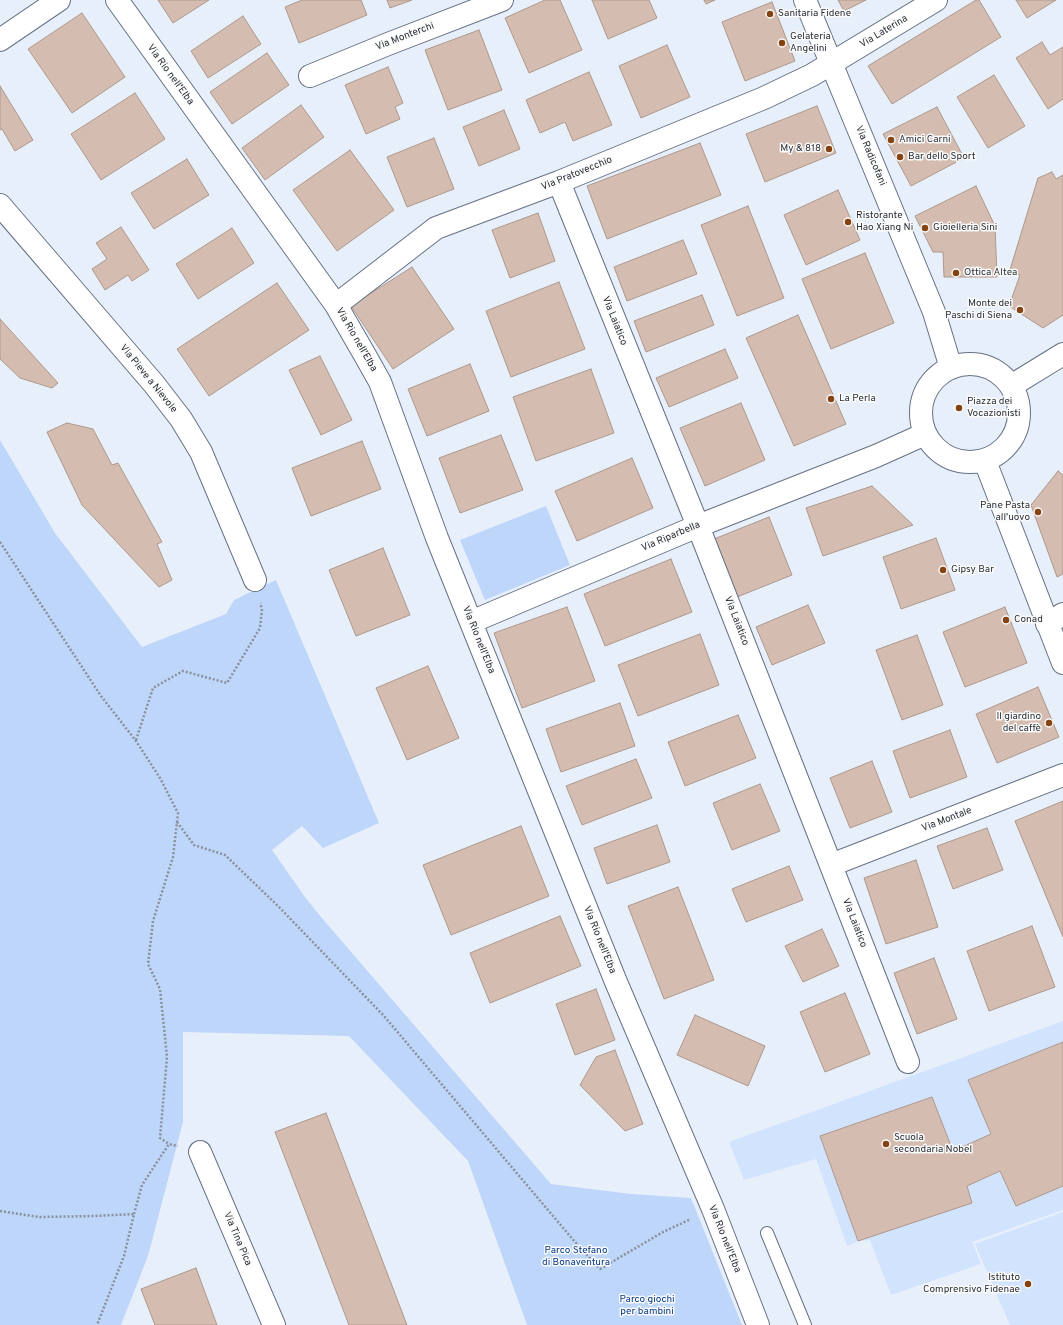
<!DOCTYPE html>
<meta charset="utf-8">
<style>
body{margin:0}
canvas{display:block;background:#e7effb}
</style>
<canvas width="1063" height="1325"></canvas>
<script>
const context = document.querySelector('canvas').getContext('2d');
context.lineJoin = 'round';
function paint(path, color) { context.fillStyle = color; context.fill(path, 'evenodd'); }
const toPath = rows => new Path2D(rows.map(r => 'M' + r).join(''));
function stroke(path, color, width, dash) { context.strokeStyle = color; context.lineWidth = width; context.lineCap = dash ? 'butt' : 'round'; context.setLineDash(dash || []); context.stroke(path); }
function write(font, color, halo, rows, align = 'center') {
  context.font = font + ' Overpass,sans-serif'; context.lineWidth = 3; context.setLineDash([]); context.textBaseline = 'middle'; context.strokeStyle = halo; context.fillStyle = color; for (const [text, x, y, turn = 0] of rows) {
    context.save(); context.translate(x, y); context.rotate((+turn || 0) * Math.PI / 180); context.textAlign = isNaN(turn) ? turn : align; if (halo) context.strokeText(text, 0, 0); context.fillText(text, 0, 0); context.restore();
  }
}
paint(toPath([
 [1063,1021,1063,1210,972,1242,981,1264,891,1295,870,1240,858,1241,847,1246,816,1159,744,1180,729,1142],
 [1063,1212,1063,1325,1010,1325,975,1244]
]), '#d2e3fe');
paint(toPath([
 [0,440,55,533,142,647,226,614,234,600,276,580,379,823,323,848,302,826,272,850,305,897,321,917,551,1184,631,1194,691,1198,742,1325,527,1325,468,1161,349,1036,183,1032,183,1122,148,1256,121,1325,0,1325],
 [546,506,570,565,485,600,460,540]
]), '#bed6fa');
const building = toPath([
 [158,0,209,0,173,23,158,0],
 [302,0,361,0,367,15,299,43,285,7,302,0],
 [387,0,412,0,390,8,387,0],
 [545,0,560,0,582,50,529,73,505,18,545,0],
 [592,0,649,0,657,18,608,39,592,0],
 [704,0,715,0,706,4,704,0],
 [838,0,866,0,844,11,838,0],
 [976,0,979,0,1001,37,892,104,868,66,976,0],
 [1016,0,1056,0,1027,18,1016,0],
 [772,2,795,61,745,81,722,22,772,2],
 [82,13,125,77,72,113,28,49,82,13],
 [243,16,261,44,208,78,191,51,243,16],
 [479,30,502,90,448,110,425,50,479,30],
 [1042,42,1050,55,1063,47,1063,99,1048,109,1016,58,1042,42],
 [667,45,690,97,641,118,619,66,667,45],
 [267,53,289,85,232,124,210,92,267,53],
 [388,67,403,103,395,107,400,119,366,134,345,85,388,67],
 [589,72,612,125,573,141,565,122,540,133,526,100,589,72],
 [994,75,1025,126,988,148,957,97,994,75],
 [0,86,33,140,15,151,2,129,0,130,0,86],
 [135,93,165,139,101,180,71,134,135,93],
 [301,105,324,137,265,180,242,148,301,105],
 [817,106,836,153,765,182,746,134,817,106],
 [937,107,964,158,911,186,883,134,937,107],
 [504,110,520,149,479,166,463,127,504,110],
 [434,138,454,189,407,207,387,157,434,138],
 [700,143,721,195,607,239,587,186,700,143],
 [350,150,394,210,337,251,293,190,350,150],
 [187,159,209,195,154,229,131,193,187,159],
 [1052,172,1056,179,1063,175,1063,315,1043,328,1009,306,1020,275,1009,273,1038,178,1052,172],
 [976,186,995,226,997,277,944,277,943,252,933,252,915,216,976,186],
 [838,190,860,240,806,265,784,215,838,190],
 [748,206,784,298,737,316,701,225,748,206],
 [538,213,555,261,510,278,492,230,538,213],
 [121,227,149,270,132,281,128,275,105,290,92,269,107,259,96,243,121,227],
 [232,228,254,263,198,299,176,264,232,228],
 [683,240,697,274,627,301,614,267,683,240],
 [865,253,894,323,831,349,802,279,865,253],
 [412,267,454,329,393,369,351,306,412,267],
 [559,282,585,349,511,377,486,311,559,282],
 [277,283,309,330,209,396,177,349,277,283],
 [702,295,714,325,646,352,634,321,702,295],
 [798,315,846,424,794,446,746,338,798,315],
 [0,319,58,383,52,388,20,378,0,359,0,319],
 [725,349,738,378,669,407,656,378,725,349],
 [320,356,352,420,321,435,289,370,320,356],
 [470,364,489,411,427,436,408,389,470,364],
 [591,369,614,433,536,461,513,397,591,369],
 [741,403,765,460,705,486,680,428,741,403],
 [67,423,93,429,112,465,118,463,162,542,157,544,172,580,159,587,82,505,47,432,67,423],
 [501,435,523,490,460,513,439,458,501,435],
 [362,441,381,489,311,516,292,468,362,441],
 [632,458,653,508,577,541,555,491,632,458],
 [1058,471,1063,475,1063,574,1057,577,1031,505,1058,471],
 [872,486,913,525,823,556,806,508,872,486],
 [769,517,792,575,737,597,714,539,769,517],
 [936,538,955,590,901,609,883,557,936,538],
 [383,548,410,615,356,636,329,570,383,548],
 [671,559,692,612,605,646,584,594,671,559],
 [808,605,825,643,772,665,756,627,808,605],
 [567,607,595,681,522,708,494,633,567,607],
 [1005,607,1027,663,965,687,943,632,1005,607],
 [700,634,719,685,638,716,618,665,700,634],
 [917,635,943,705,902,720,876,650,917,635],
 [428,666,459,738,407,760,376,688,428,666],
 [1038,687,1059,737,997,763,976,714,1038,687],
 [620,703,635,746,561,772,546,729,620,703],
 [738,715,756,758,685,786,668,742,738,715],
 [950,730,967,777,910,798,893,751,950,730],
 [636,759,652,798,582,825,566,786,636,759],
 [872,761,892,812,850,828,830,778,872,761],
 [760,784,780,831,732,850,713,803,760,784],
 [1063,801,1063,937,1015,821,1063,801],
 [657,825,670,862,607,884,594,848,657,825],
 [521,826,549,896,451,935,423,865,521,826],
 [987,828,1003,870,953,889,937,846,987,828],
 [916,860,938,927,886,944,864,878,916,860],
 [789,866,803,900,746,922,732,889,789,866],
 [678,887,714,980,664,999,628,906,678,887],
 [560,916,581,966,490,1003,470,953,560,916],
 [1032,926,1055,987,989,1011,967,951,1032,926],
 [822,929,839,966,803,982,785,946,822,929],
 [934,958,957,1019,917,1034,894,973,934,958],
 [596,989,615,1040,575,1055,556,1004,596,989],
 [845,993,870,1054,825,1072,800,1012,845,993],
 [695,1015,765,1046,748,1086,677,1055,695,1015],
 [1063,1042,1063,1186,1016,1206,1000,1171,967,1186,972,1203,858,1241,820,1136,932,1097,953,1151,991,1134,968,1080,1063,1042],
 [615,1050,643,1124,625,1131,580,1085,596,1057,615,1050],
 [326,1113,407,1325,349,1325,275,1132,326,1113],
 [196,1268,217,1325,155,1325,141,1289,196,1268]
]);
paint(building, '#d4bdb0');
stroke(building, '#ae988c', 1);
const service = toPath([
 [767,1233,805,1325]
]);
const minor = toPath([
 [117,0,336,305,366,357,380,382,437,538,616,982,713,1209,758,1325],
 [0,40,59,0],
 [310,76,388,44,502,0],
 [559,182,698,526,908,1062],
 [0,205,154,384,181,419,201,452,255,580],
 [336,305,436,228,559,182,764,98,812,75,936,0],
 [1011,386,1063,354],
 [471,622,698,526,876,456,925,434],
 [1047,624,1063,614],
 [831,865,1063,775],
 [200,1152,274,1325]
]);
const tertiary = toPath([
 [805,0,934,312,951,368],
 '921 413a49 49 0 1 1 98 0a49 49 0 1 1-98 0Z',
 [985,461,1063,663]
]);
stroke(service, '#667183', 14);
stroke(minor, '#667183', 24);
stroke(tertiary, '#667183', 24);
stroke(toPath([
 [0,542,101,696,136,741,160,778,178,813,173,857,153,921,148,964,160,989,167,1057,160,1138,169,1144],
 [136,740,153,688,183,671,227,683,260,628,262,609,260,603],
 [177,822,194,845,225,855,278,906,384,1016,575,1242,600,1269,663,1232,691,1219],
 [0,1211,39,1217,95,1216,134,1214,124,1256,97,1325],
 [134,1214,142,1185,169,1144,178,1146]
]), '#89909a', 2.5, [2, 2]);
stroke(service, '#fff', 12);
stroke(minor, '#fff', 22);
stroke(tertiary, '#fff', 22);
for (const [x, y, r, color] of [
 [770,14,4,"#854311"],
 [782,43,4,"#854311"],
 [891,140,4,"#854311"],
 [829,149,4,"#854311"],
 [900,157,4,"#854311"],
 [848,222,4,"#854311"],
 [925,228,4,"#854311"],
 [956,273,4,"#854311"],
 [1020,310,4,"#854311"],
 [831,399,4,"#854311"],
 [959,408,4,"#854311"],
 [1038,512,4,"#854311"],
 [943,570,4,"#854311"],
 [1006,620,4,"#854311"],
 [1049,723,4,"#854311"],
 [886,1144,4,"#854311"],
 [1028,1284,4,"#854311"]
]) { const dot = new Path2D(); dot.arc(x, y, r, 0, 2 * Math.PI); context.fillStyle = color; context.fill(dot); stroke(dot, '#fbfbfb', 1.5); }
write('10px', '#2a2f37', '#fbfbfb', [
 ["Sanitaria Fidene",778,14],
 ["Gelateria",790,37],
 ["Angelini",790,49],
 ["Amici Carni",899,140],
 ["My & 818",821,149,"right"],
 ["Bar dello Sport",908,157],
 ["Ristorante",856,216],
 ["Hao Xiang Ni",856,228],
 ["Gioielleria Sini",933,228],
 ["Ottica Altea",964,273],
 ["Monte dei",1012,304,"right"],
 ["Paschi di Siena",1012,316,"right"],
 ["La Perla",839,399],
 ["Piazza dei",967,402],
 ["Vocazionisti",967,414],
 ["Pane Pasta",1030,506,"right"],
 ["all'uovo",1030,518,"right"],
 ["Gipsy Bar",951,570],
 ["Conad",1014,620],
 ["Il giardino",1041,717,"right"],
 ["del caffè",1041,729,"right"],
 ["Scuola",894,1138],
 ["secondaria Nobel",894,1150],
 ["Istituto",1020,1278,"right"],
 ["Comprensivo Fidenae",1020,1290,"right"]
], 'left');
write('10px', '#2a2f37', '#fbfbfb', [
 ["Via Laterina",884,32,-31],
 ["Via Monterchi",405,37,-21],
 ["Via Rio nell'Elba",170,75,54],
 ["Via Radicofani",870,156,67],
 ["Via Pratovecchio",577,174,-22],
 ["Via Laiatico",614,321,68],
 ["Via Rio nell'Elba",356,340,60],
 ["Via Pieve a Nievole",148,379,51],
 ["Via Riparbella",671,537,-23],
 ["Via Laiatico",736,621,69],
 ["Via Rio nell'Elba",478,640,68],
 ["Via Montale",947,820,-21],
 ["Via Laiatico",854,923,69],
 ["Via Rio nell'Elba",599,940,68],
 ["Via Tina Pica",237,1239,67],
 ["Via Rio nell'Elba",724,1239,68]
]);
write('10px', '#043a85', '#fbfbfb', [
 ["Parco Stefano",576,1251],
 ["di Bonaventura",576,1263],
 ["Parco giochi",647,1300],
 ["per bambini",647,1312]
]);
</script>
